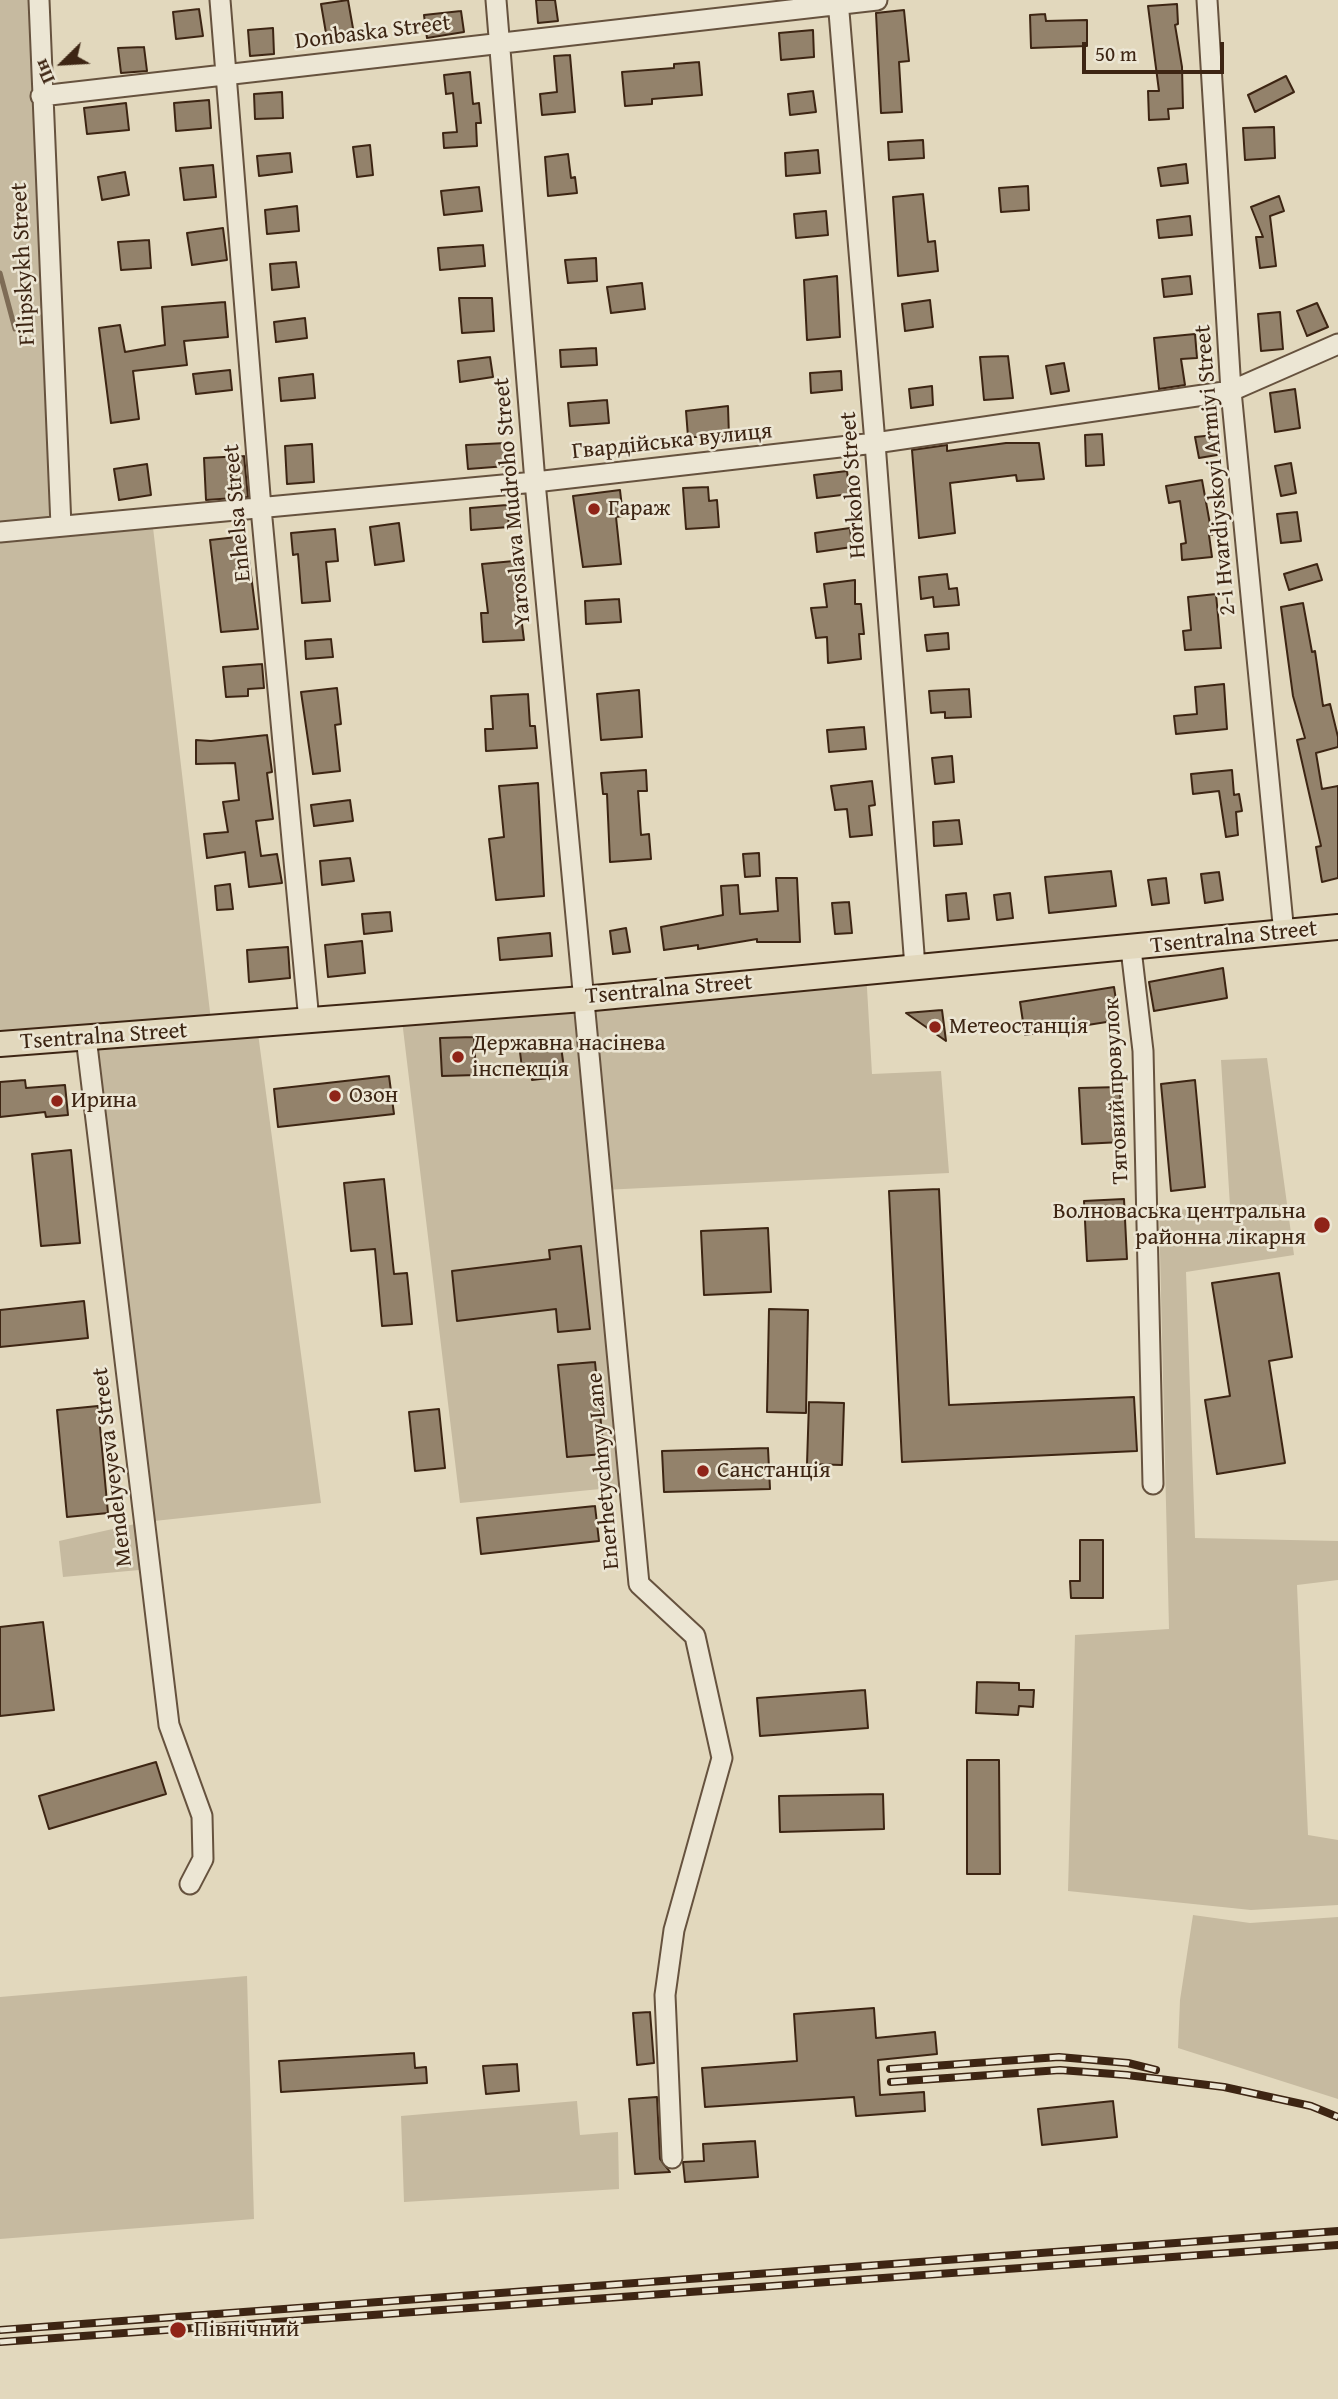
<!DOCTYPE html>
<meta charset="utf-8">
<style>
body{margin:0}
#map{position:relative;width:1338px;height:2399px;overflow:hidden;background:#e2d8bd;font-family:"Gentium Book Plus",serif}
canvas{display:block}
.north{position:absolute;left:28px;top:28px;width:70px;height:70px;-webkit-text-stroke:5px #ece6d4;paint-order:stroke;rotate:246deg;font-size:19px;font-weight:700;line-height:28px;text-align:center;color:#3d2513}
.north::after{content:'';display:block;margin:auto;width:24px;height:32px;background:#3d2513;clip-path:polygon(50% 0,100% 100%,50% 72%,0 100%)}
.scale{position:absolute;left:1082px;top:42px;width:142px;height:32px;box-sizing:border-box;border:4px solid #3d2513;border-top:0;padding-left:9px;font-size:21px;line-height:24px;white-space:nowrap;color:#3d2513;-webkit-text-stroke:5px #ece6d4;paint-order:stroke}
</style>
<div id="map">
<canvas width="1338" height="2399"></canvas>
<div class="north">Пн</div>
<div class="scale">50 m</div>
</div>
<script>
const context = document.querySelector('canvas').getContext('2d');
context.lineJoin = 'round';
function paint(path, color) { context.fillStyle = color; context.fill(path, 'evenodd'); }
const toPath = rows => new Path2D(rows.map(r => 'M' + r).join(''));
function stroke(path, color, width, dash) { context.strokeStyle = color; context.lineWidth = width; context.lineCap = dash ? 'butt' : 'round'; context.setLineDash(dash || []); context.stroke(path); }
function write(font, color, halo, rows, align = 'center') {
  context.font = font + ' "Gentium Book Plus",serif'; context.lineWidth = 5; context.setLineDash([]); context.textBaseline = 'middle'; context.strokeStyle = halo; context.fillStyle = color; for (const [text, x, y, turn = 0] of rows) {
    context.save(); context.translate(x, y); context.rotate((+turn || 0) * Math.PI / 180); context.textAlign = isNaN(turn) ? turn : align; if (halo) context.strokeText(text, 0, 0); context.fillText(text, 0, 0); context.restore();
  }
}
paint(toPath([
 [0,0,39,0,61,526,152,519,212,1029,257,1026,321,1503,145,1522,150,1569,63,1577,59,1541,144,1522,86,1037,0,1044],
 [866,971,872,1074,941,1071,949,1173,603,1190,630,1486,460,1503,401,1012],
 [1267,1058,1294,1255,1186,1272,1195,1538,1338,1541,1338,1580,1297,1585,1308,1835,1338,1840,1338,1905,1251,1910,1068,1891,1075,1635,1169,1629,1159,1211,1230,1206,1221,1060],
 [1193,1915,1250,1923,1338,1917,1338,2099,1178,2048,1180,2000],
 [247,1976,254,2219,0,2239,0,1997],
 [577,2101,580,2135,618,2132,619,2189,404,2202,401,2116]
]), '#c6baa0');
stroke(toPath([
 [0,273,15,329]
]), '#7e6c56', 5);
const building = toPath([
 [348,0,354,34,327,39,321,4,348,0],
 [536,0,555,0,558,21,538,23,536,0],
 [1177,4,1178,24,1175,25,1182,67,1183,108,1168,109,1169,119,1149,120,1148,91,1159,91,1148,6,1177,4],
 [199,9,203,36,176,39,173,12,199,9],
 [904,10,909,61,899,62,902,112,881,113,876,13,904,10],
 [461,11,464,32,427,38,424,15,461,11],
 [1045,14,1046,21,1087,20,1087,46,1031,48,1030,15,1045,14],
 [273,28,274,54,250,56,248,30,273,28],
 [813,30,814,57,781,60,779,33,813,30],
 [144,47,147,71,121,73,118,48,144,47],
 [570,55,575,112,542,115,540,94,557,92,554,56,570,55],
 [699,62,702,95,652,99,652,104,625,106,622,72,674,68,674,64,699,62],
 [470,72,473,104,479,103,481,123,476,123,477,146,444,148,443,133,457,132,453,93,446,94,444,75,470,72],
 [1286,76,1294,92,1255,112,1248,95,1286,76],
 [813,91,816,112,790,115,788,94,813,91],
 [282,92,283,118,255,119,254,94,282,92],
 [209,100,211,128,176,131,174,103,209,100],
 [126,103,129,130,87,134,84,108,126,103],
 [1274,127,1275,158,1245,160,1243,128,1274,127],
 [923,140,924,158,889,160,888,142,923,140],
 [370,145,373,175,357,177,353,147,370,145],
 [818,150,820,173,786,176,785,153,818,150],
 [290,153,292,172,259,176,257,156,290,153],
 [568,154,571,178,575,177,577,193,548,196,545,157,568,154],
 [1186,164,1188,183,1161,186,1158,168,1186,164],
 [213,165,216,197,184,200,180,168,213,165],
 [125,172,129,195,102,200,98,177,125,172],
 [1028,186,1029,210,1001,212,999,188,1028,186],
 [479,187,482,211,444,215,441,191,479,187],
 [923,194,928,242,935,241,938,271,898,276,893,197,923,194],
 [1279,196,1284,211,1270,216,1276,266,1260,268,1256,237,1263,237,1251,207,1279,196],
 [297,206,299,231,267,234,265,210,297,206],
 [826,211,828,235,796,238,794,214,826,211],
 [1190,216,1192,235,1159,238,1157,220,1190,216],
 [223,228,227,260,192,265,187,233,223,228],
 [149,240,151,268,121,270,118,242,149,240],
 [483,245,485,266,440,270,438,248,483,245],
 [596,258,597,281,568,283,565,260,596,258],
 [296,262,299,287,272,290,270,264,296,262],
 [837,276,840,337,807,340,804,280,837,276],
 [1190,276,1192,294,1164,297,1162,279,1190,276],
 [642,283,645,309,611,313,607,287,642,283],
 [459,298,492,298,494,331,462,333,459,298],
 [930,300,933,327,905,331,902,304,930,300],
 [225,302,228,337,184,341,187,365,133,371,139,419,111,423,99,328,120,325,125,352,165,345,162,307,225,302],
 [1317,303,1328,327,1307,336,1297,311,1317,303],
 [1280,312,1283,349,1261,351,1258,314,1280,312],
 [305,318,307,338,276,342,274,322,305,318],
 [1195,334,1197,358,1181,359,1185,385,1159,389,1154,338,1195,334],
 [596,348,597,365,561,367,560,350,596,348],
 [1008,356,1013,398,984,400,980,357,1008,356],
 [490,357,493,377,460,382,458,361,490,357],
 [1064,363,1069,391,1051,394,1046,366,1064,363],
 [230,370,232,390,196,394,193,374,230,370],
 [841,371,842,390,811,393,810,373,841,371],
 [313,374,315,398,281,401,279,378,313,374],
 [932,386,933,405,911,408,909,389,932,386],
 [1295,389,1300,428,1275,432,1270,393,1295,389],
 [607,400,609,423,570,426,568,403,607,400],
 [728,406,729,437,688,437,686,411,728,406],
 [1102,434,1104,465,1086,466,1085,435,1102,434],
 [1215,435,1217,455,1199,458,1195,437,1215,435],
 [506,443,507,466,468,469,466,445,506,443],
 [1006,443,1039,443,1044,479,1017,481,1016,475,950,483,955,533,919,538,912,450,947,445,947,451,1006,443],
 [312,444,314,482,287,484,285,446,312,444],
 [244,456,248,497,206,500,204,458,244,456],
 [1291,463,1296,493,1281,496,1275,466,1291,463],
 [147,464,151,495,119,500,114,469,147,464],
 [847,471,850,494,817,498,814,475,847,471],
 [1202,480,1212,535,1209,535,1212,557,1182,560,1181,544,1186,543,1180,501,1169,503,1166,486,1202,480],
 [708,487,709,501,717,500,719,527,686,529,683,488,708,487],
 [620,490,623,516,616,517,621,564,583,567,573,496,620,490],
 [507,505,509,527,471,530,470,508,507,505],
 [1297,512,1301,541,1281,543,1277,514,1297,512],
 [399,523,404,561,375,565,370,527,399,523],
 [850,528,852,547,817,552,815,533,850,528],
 [335,529,338,561,326,562,330,601,302,603,298,554,293,555,291,533,335,529],
 [246,536,258,629,221,632,210,540,246,536],
 [514,561,524,640,483,642,481,613,488,613,482,564,514,561],
 [1317,564,1322,580,1289,590,1284,574,1317,564],
 [947,574,949,589,957,588,959,605,934,607,933,597,921,599,919,577,947,574],
 [855,580,855,604,861,604,864,634,859,634,861,659,828,663,827,637,816,638,811,608,827,607,824,584,855,580],
 [1216,594,1221,648,1185,650,1183,631,1191,630,1188,597,1216,594],
 [619,599,621,622,586,624,585,601,619,599],
 [1303,603,1312,652,1315,651,1323,706,1330,704,1338,737,1338,747,1316,753,1322,789,1338,786,1338,878,1322,882,1316,847,1321,846,1297,740,1305,738,1293,696,1281,607,1303,603],
 [948,633,949,649,927,651,925,635,948,633],
 [331,639,333,657,306,659,305,641,331,639],
 [262,664,264,688,248,689,248,696,226,697,223,667,262,664],
 [1224,684,1227,729,1176,734,1174,716,1197,714,1195,687,1224,684],
 [337,688,341,724,335,725,340,771,313,774,301,692,337,688],
 [969,689,971,717,945,718,945,712,931,713,929,691,969,689],
 [639,690,642,737,601,740,597,694,639,690],
 [528,694,530,726,535,726,537,748,486,751,485,729,493,729,491,696,528,694],
 [864,727,866,749,829,752,827,730,864,727],
 [267,735,272,772,267,773,273,819,256,821,261,856,277,854,282,883,249,887,245,852,207,858,204,834,228,832,223,802,239,800,235,763,196,764,196,740,211,741,267,735],
 [952,756,954,782,935,784,932,758,952,756],
 [646,770,647,791,638,791,641,835,649,834,651,859,610,862,607,794,603,794,601,773,646,770],
 [1232,770,1234,795,1239,794,1242,811,1236,812,1238,835,1226,837,1219,791,1193,794,1191,774,1232,770],
 [872,781,875,805,869,806,872,835,850,837,847,809,835,810,831,786,872,781],
 [538,783,544,896,496,900,489,839,504,837,499,786,538,783],
 [350,800,353,821,314,826,311,805,350,800],
 [959,820,962,844,934,846,933,822,959,820],
 [759,853,760,876,745,877,743,854,759,853],
 [350,858,354,881,322,885,320,861,350,858],
 [1111,871,1116,906,1049,913,1045,877,1111,871],
 [1219,872,1223,900,1205,903,1201,874,1219,872],
 [776,878,797,878,800,942,757,942,757,939,698,949,698,945,664,950,661,927,723,915,721,886,738,885,740,914,778,911,776,878],
 [1166,878,1169,903,1152,905,1148,880,1166,878],
 [230,884,233,909,217,910,215,886,230,884],
 [966,893,969,919,948,921,946,895,966,893],
 [1010,893,1013,918,997,920,994,895,1010,893],
 [849,902,852,933,835,934,832,903,849,902],
 [390,912,392,931,364,934,362,914,390,912],
 [626,928,630,952,613,954,610,931,626,928],
 [550,933,552,956,500,960,498,938,550,933],
 [362,941,365,973,328,977,325,945,362,941],
 [288,947,290,978,249,982,247,950,288,947],
 [1223,968,1227,998,1154,1011,1149,982,1223,968],
 [1114,987,1119,1020,1025,1035,1020,1002,1114,987],
 [942,1010,946,1041,906,1013,942,1010],
 [474,1037,476,1075,442,1076,440,1038,474,1037],
 [560,1039,565,1076,532,1080,531,1067,522,1068,519,1044,560,1039],
 [389,1076,394,1114,278,1127,274,1089,389,1076],
 [25,1080,26,1088,65,1085,68,1115,46,1117,45,1112,0,1117,0,1082,25,1080],
 [1195,1080,1205,1187,1171,1191,1161,1084,1195,1080],
 [1120,1087,1122,1142,1082,1144,1079,1088,1120,1087],
 [71,1150,80,1243,41,1246,32,1154,71,1150],
 [384,1179,394,1274,407,1273,412,1324,382,1326,375,1249,351,1251,344,1183,384,1179],
 [939,1189,949,1405,1134,1397,1137,1451,902,1462,889,1191,939,1189],
 [1124,1199,1127,1259,1087,1261,1084,1201,1124,1199],
 [768,1228,771,1292,704,1295,701,1231,768,1228],
 [581,1246,590,1329,558,1332,556,1309,457,1321,452,1271,550,1259,549,1250,581,1246],
 [1279,1273,1292,1357,1269,1361,1285,1463,1217,1474,1205,1400,1230,1396,1212,1283,1279,1273],
 [84,1301,88,1338,0,1347,0,1310,84,1301],
 [769,1309,808,1310,806,1413,767,1412,769,1309],
 [595,1362,604,1454,567,1457,558,1365,595,1362],
 [809,1402,844,1403,842,1465,807,1464,809,1402],
 [98,1406,108,1513,67,1517,57,1410,98,1406],
 [439,1409,445,1468,415,1471,409,1412,439,1409],
 [768,1448,770,1489,664,1492,662,1451,768,1448],
 [595,1506,599,1541,481,1554,477,1518,595,1506],
 [1080,1540,1103,1540,1103,1598,1071,1598,1070,1581,1080,1581,1080,1540],
 [43,1622,54,1710,0,1716,0,1627,43,1622],
 [977,1682,1019,1683,1019,1690,1034,1690,1033,1707,1019,1706,1018,1715,976,1713,977,1682],
 [865,1690,868,1728,760,1736,757,1698,865,1690],
 [967,1760,999,1760,1000,1874,967,1874,967,1760],
 [156,1762,166,1794,49,1829,39,1796,156,1762],
 [883,1794,884,1829,780,1832,779,1796,883,1794],
 [874,2008,876,2038,935,2032,937,2054,878,2060,880,2095,924,2092,925,2111,856,2116,854,2097,705,2107,702,2068,797,2061,794,2014,874,2008],
 [650,2012,654,2063,637,2065,633,2013,650,2012],
 [414,2053,415,2068,426,2067,427,2083,281,2092,279,2061,414,2053],
 [517,2064,519,2091,486,2094,483,2066,517,2064],
 [657,2097,660,2159,670,2172,635,2174,629,2099,657,2097],
 [1113,2101,1117,2137,1042,2145,1038,2109,1113,2101],
 [755,2141,758,2177,685,2182,683,2162,704,2161,703,2144,755,2141]
]);
paint(building, '#93826b');
stroke(building, '#3d2513', 2);
const minor = toPath([
 [39,0,61,526],
 [220,0,261,508,309,1021],
 [496,0,535,482,639,1584,695,1636,722,1758,674,1930,665,1995,672,2158],
 [838,0,875,443,915,967],
 [1207,0,1231,391,1284,934],
 [41,96,877,0],
 [0,532,535,482,875,443,1231,391,1338,344],
 [1131,949,1143,1051,1153,1484],
 [86,1037,169,1725,202,1816,203,1859,190,1884]
]);
const major = toPath([
 [0,1044,583,999,1338,927]
]);
stroke(minor, '#66523e', 23);
stroke(major, '#3d2513', 28);
stroke(minor, '#ece6d4', 19);
stroke(major, '#e2d8bd', 24);
const rail = toPath([
 [890,2069,1059,2057,1128,2063,1156,2070],
 [891,2082,1060,2070,1127,2075,1224,2087,1311,2106,1338,2117],
 [0,2330,1338,2231],
 [0,2342,1338,2245]
]);
stroke(rail, '#3d2513', 8);
stroke(rail, '#ece6d4', 5, [16]);
for (const [x, y, r, color] of [
 [594,509,7,"#8f2418"],
 [935,1027,7,"#8f2418"],
 [458,1057,7,"#8f2418"],
 [335,1096,7,"#8f2418"],
 [57,1101,7,"#8f2418"],
 [1322,1225,9,"#8f2418"],
 [703,1471,7,"#8f2418"],
 [178,2330,9,"#8f2418"]
]) { const dot = new Path2D(); dot.arc(x, y, r, 0, 2 * Math.PI); context.fillStyle = color; context.fill(dot); stroke(dot, '#ece6d4', 2.5); }
write('23px', '#3d2513', '#ece6d4', [
 ["Donbaska Street",373,33,-7],
 ["Filipskykh Street",24,264,-93],
 ["Гвардійська вулиця",672,442,-6],
 ["2-i Hvardiyskoyi Armiyi Street",1216,470,-95],
 ["Horkoho Street",854,485,-94],
 ["Yaroslava Mudroho Street",513,502,-95],
 ["Enhelsa Street",238,513,-95],
 ["Tsentralna Street",1234,938,-6],
 ["Tsentralna Street",669,990,-5],
 ["Tsentralna Street",104,1037,-4],
 ["Тяговий провулок",1117,1091,-93],
 ["Mendelyeyeva Street",113,1467,-97],
 ["Enerhetychnyy Lane",604,1471,-95]
]);
write('23px', '#3d2513', '#ece6d4', [
 ["Гараж",608,509],
 ["Метеостанція",949,1027],
 ["Державна насiнева",472,1044],
 ["iнспекцiя",472,1070],
 ["Озон",349,1096],
 ["Ирина",71,1101],
 ["Волноваська центральна",1306,1212,"right"],
 ["районна лікарня",1306,1238,"right"],
 ["Санстанція",717,1471],
 ["Північний",194,2330]
], 'left');
</script>
